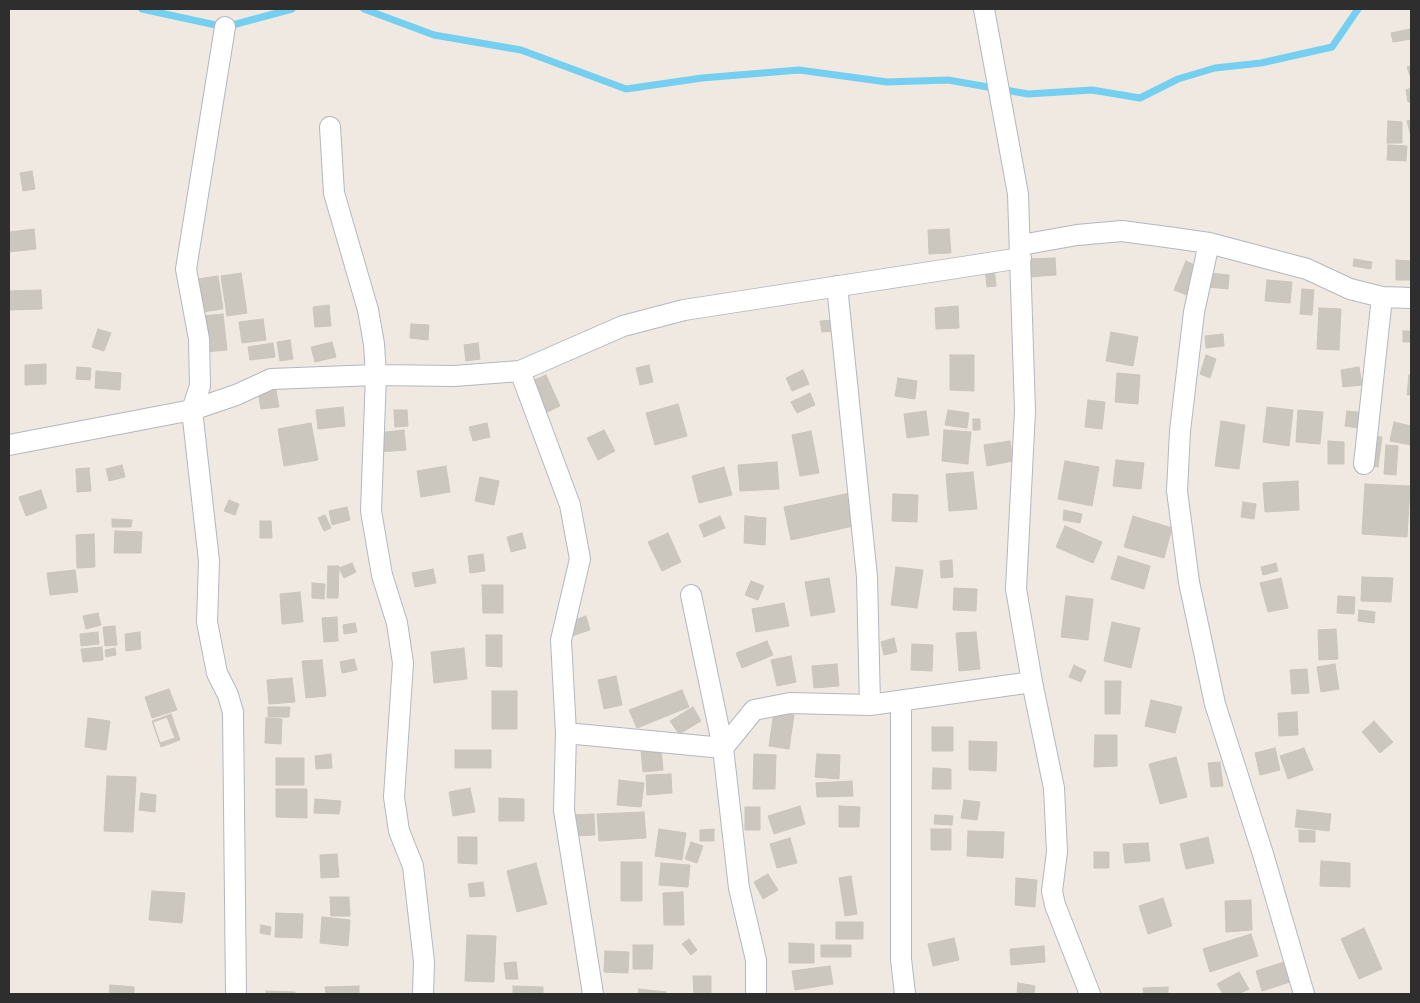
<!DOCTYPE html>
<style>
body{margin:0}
#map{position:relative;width:1420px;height:1003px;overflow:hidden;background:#efe9e1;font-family:Rubik,sans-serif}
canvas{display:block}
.frame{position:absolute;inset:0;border:10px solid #2e2e2e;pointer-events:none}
</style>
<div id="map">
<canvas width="1420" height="1003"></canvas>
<div class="frame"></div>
</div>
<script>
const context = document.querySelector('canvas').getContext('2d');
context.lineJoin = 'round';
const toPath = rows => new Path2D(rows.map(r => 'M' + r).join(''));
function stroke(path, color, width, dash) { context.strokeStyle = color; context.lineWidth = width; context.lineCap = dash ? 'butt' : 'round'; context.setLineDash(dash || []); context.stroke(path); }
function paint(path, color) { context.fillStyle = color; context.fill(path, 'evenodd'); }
stroke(toPath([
 [142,9,225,27,292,9],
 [364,9,434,35,521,50,626,89,702,78,799,70,887,82,948,80,1028,94,1092,90,1140,98,1178,79,1215,68,1261,63,1332,47,1358,9]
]), '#75cff0', 7);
const building = toPath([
 [1410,29,1411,39,1393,42,1391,33,1410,29],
 [1411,66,1411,79,1407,67,1411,66],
 [1411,88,1411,102,1408,102,1406,90,1411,88],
 [1411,120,1411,137,1407,121,1411,120],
 [1388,121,1402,122,1402,143,1387,143,1388,121],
 [1388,145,1407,146,1406,161,1387,160,1388,145],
 [32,171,35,189,23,191,20,173,32,171],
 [34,229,36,249,9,252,9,232,34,229],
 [949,229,951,253,929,254,928,230,949,229],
 [1055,258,1056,275,1028,277,1027,259,1055,258],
 [1354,259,1372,262,1371,269,1353,266,1354,259],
 [1396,260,1411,261,1411,280,1396,280,1396,260],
 [1186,261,1199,267,1187,295,1174,290,1186,261],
 [994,268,996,286,987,287,985,269,994,268],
 [241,273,247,313,227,316,221,276,241,273],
 [1208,273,1229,275,1228,289,1207,287,1208,273],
 [218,276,223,309,202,312,197,279,218,276],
 [1267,280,1292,282,1290,303,1265,301,1267,280],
 [1302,289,1314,290,1312,315,1300,314,1302,289],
 [41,290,42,309,9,310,9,291,41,290],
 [329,305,331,326,315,327,313,307,329,305],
 [958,306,959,328,936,329,935,308,958,306],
 [1319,308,1341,309,1339,350,1317,349,1319,308],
 [223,314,227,350,205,352,202,316,223,314],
 [263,319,266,340,242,343,239,322,263,319],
 [835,320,837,331,822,332,820,321,835,320],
 [411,324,429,325,428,340,410,338,411,324],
 [98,329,111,333,104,351,92,347,98,329],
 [1403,331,1411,331,1411,342,1403,342,1403,331],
 [1111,332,1138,337,1133,366,1106,361,1111,332],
 [1223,334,1224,346,1206,348,1205,336,1223,334],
 [290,340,293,359,280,361,277,342,290,340],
 [332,342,336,357,315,362,311,347,332,342],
 [273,343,275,357,250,360,248,347,273,343],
 [478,343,480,359,466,361,464,345,478,343],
 [950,355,974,355,974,391,950,390,950,355],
 [1206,355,1216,359,1210,378,1200,374,1206,355],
 [46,364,46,384,25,385,25,365,46,364],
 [649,365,653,382,640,385,636,368,649,365],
 [77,367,91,368,90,380,76,379,77,367],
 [1359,367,1362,385,1343,387,1341,370,1359,367],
 [803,370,809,384,792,391,786,378,803,370],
 [96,371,121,373,120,390,95,388,96,371],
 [1117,373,1140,375,1138,404,1115,402,1117,373],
 [546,375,560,406,541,415,527,383,546,375],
 [1409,375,1411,375,1411,395,1407,395,1409,375],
 [898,378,917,381,915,399,895,396,898,378],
 [276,390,279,407,261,409,258,392,276,390],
 [810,393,815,405,797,413,791,402,810,393],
 [1088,400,1105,402,1102,429,1085,427,1088,400],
 [678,404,687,436,655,445,646,413,678,404],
 [343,407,345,426,318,429,316,410,343,407],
 [1267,407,1293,410,1289,446,1263,442,1267,407],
 [394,410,407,410,408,426,395,427,394,410],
 [948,410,969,413,967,428,945,425,948,410],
 [1298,410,1323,412,1320,444,1296,442,1298,410],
 [926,411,929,435,907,438,904,414,926,411],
 [1347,411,1367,413,1365,429,1345,426,1347,411],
 [973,419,980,419,980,430,973,430,973,419],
 [1221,421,1245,425,1239,469,1215,466,1221,421],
 [1394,422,1411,426,1411,445,1390,441,1394,422],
 [311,423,318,460,284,466,278,429,311,423],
 [487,423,490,437,473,441,469,427,487,423],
 [404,430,406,450,379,452,377,433,404,430],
 [604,430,615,451,598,460,587,438,604,430],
 [944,430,971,432,968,464,942,461,944,430],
 [811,431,819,473,800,476,792,435,811,431],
 [1373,436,1382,437,1378,467,1369,465,1373,436],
 [1010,441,1013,461,987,466,984,445,1010,441],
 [1328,441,1344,442,1344,464,1328,464,1328,441],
 [1386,445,1398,446,1396,475,1384,474,1386,445],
 [1116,460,1144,463,1141,489,1113,486,1116,460],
 [1065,461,1099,467,1092,506,1058,499,1065,461],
 [777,462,779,489,740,491,738,465,777,462],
 [122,465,125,477,109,481,106,469,122,465],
 [446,466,450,492,421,497,417,471,446,466],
 [724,467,732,495,699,503,692,476,724,467],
 [89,468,91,491,77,492,76,469,89,468],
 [973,472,977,509,949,511,946,474,973,472],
 [480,477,499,481,494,505,475,501,480,477],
 [1298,481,1299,510,1265,512,1263,483,1298,481],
 [1365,484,1410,486,1407,537,1362,534,1365,484],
 [41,490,47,508,26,516,19,497,41,490],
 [850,493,858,525,791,540,784,507,850,493],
 [893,494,918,495,917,522,892,521,893,494],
 [229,500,239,504,235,515,224,511,229,500],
 [1243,502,1256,504,1254,519,1241,517,1243,502],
 [347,507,350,520,332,525,329,511,347,507],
 [1064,510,1082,514,1080,523,1063,520,1064,510],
 [325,515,331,528,324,531,318,518,325,515],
 [720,516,725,528,704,537,699,525,720,516],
 [745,516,766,518,765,545,744,543,745,516],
 [1133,516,1172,528,1164,558,1124,547,1133,516],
 [112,519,132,520,131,527,112,527,112,519],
 [260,521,271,521,272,538,260,538,260,521],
 [1065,526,1102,542,1093,563,1056,547,1065,526],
 [115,531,142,532,141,553,114,553,115,531],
 [522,533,526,548,511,552,507,537,522,533],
 [668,533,681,562,662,571,648,542,668,533],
 [94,534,95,567,77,568,76,535,94,534],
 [483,554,485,571,470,573,468,556,483,554],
 [1118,556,1150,566,1144,589,1111,579,1118,556],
 [952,560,953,577,941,578,940,561,952,560],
 [352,563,356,572,344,578,339,568,352,563],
 [1276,563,1278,571,1263,575,1261,567,1276,563],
 [328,566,339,566,338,598,327,598,328,566],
 [896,567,923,570,917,608,891,605,896,567],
 [433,569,436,583,415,587,412,573,433,569],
 [75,570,78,592,50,595,47,573,75,570],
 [1362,577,1393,578,1391,602,1361,601,1362,577],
 [829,578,835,612,811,616,805,582,829,578],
 [1281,578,1288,608,1268,612,1260,583,1281,578],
 [751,581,764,586,758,600,745,595,751,581],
 [312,583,325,584,324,599,312,598,312,583],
 [482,585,503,585,503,613,483,613,482,585],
 [954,588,977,589,976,611,953,610,954,588],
 [300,592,303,622,282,624,280,594,300,592],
 [1066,596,1093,599,1088,640,1061,637,1066,596],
 [1338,596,1355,597,1354,614,1337,613,1338,596],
 [784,603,789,626,756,632,752,609,784,603],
 [1359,610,1375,612,1374,623,1358,621,1359,610],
 [98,613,101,625,86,629,83,616,98,613],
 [586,616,590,630,572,636,568,622,586,616],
 [337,617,338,641,324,642,322,618,337,617],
 [1112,622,1140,628,1131,668,1104,661,1112,622],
 [355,623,357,632,344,634,343,625,355,623],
 [115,626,117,645,105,646,103,627,115,626],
 [1336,629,1338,659,1319,660,1318,630,1336,629],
 [98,632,99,644,81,646,80,634,98,632],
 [140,632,141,649,126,651,125,634,140,632],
 [976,632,980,669,959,671,956,633,976,632],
 [486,635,502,635,502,667,486,666,486,635],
 [894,638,897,652,884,655,881,642,894,638],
 [767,641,773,655,742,668,736,653,767,641],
 [912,644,933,645,932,671,911,670,912,644],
 [102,647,103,660,83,662,81,649,102,647],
 [115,648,116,655,106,657,105,650,115,648],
 [464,648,467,679,434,683,431,652,464,648],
 [791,656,796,682,777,686,771,660,791,656],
 [354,659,357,670,342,673,340,662,354,659],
 [322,660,326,696,306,698,302,661,322,660],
 [837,664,839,686,814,688,812,666,837,664],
 [1335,664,1339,689,1321,692,1317,667,1335,664],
 [1074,665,1086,671,1081,682,1069,677,1074,665],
 [1307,669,1309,693,1292,694,1290,670,1307,669],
 [616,676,622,705,604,709,598,680,616,676],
 [292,678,295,702,269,704,267,680,292,678],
 [1105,681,1121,681,1120,714,1105,714,1105,681],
 [169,689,177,710,152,718,145,697,169,689],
 [682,690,689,707,637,728,629,710,682,690],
 [492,691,517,691,517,729,492,729,492,691],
 [1151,700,1182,707,1175,733,1145,726,1151,700],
 [268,707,290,707,289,717,268,717,268,707],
 [693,707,701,721,679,734,670,721,693,707],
 [774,712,794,715,789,749,769,746,774,712],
 [1297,712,1298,735,1279,736,1278,713,1297,712],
 [171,714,180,740,161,747,152,721,171,714],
 [167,717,175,738,160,743,153,722,167,717],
 [88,718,110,721,106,750,85,747,88,718],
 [266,718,282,719,281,744,265,743,266,718],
 [1374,721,1393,742,1380,753,1362,732,1374,721],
 [932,727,953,727,953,751,932,751,932,727],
 [1095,735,1117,735,1117,766,1094,767,1095,735],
 [969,741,997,742,996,771,969,770,969,741],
 [661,748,663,770,643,772,641,750,661,748],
 [1275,748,1280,770,1260,775,1255,753,1275,748],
 [1304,748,1313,770,1288,779,1280,756,1304,748],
 [455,750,491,750,491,768,455,768,455,750],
 [331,754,332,768,316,769,315,756,331,754],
 [754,754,776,755,775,789,753,789,754,754],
 [817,754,840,755,839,779,815,777,817,754],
 [1176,757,1187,797,1160,804,1149,764,1176,757],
 [276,758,304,758,304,785,276,785,276,758],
 [1220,762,1223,786,1211,787,1208,763,1220,762],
 [933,768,951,769,951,789,932,789,933,768],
 [671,774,672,793,647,795,646,775,671,774],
 [107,776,136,777,133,832,104,831,107,776],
 [619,780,644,783,641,807,617,805,619,780],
 [852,781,853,796,817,797,816,783,852,781],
 [470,788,475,812,453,816,449,792,470,788],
 [276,789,307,789,307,818,276,817,276,789],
 [141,793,156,795,155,812,139,810,141,793],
 [499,798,524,799,524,821,499,821,499,798],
 [315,799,341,801,339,814,314,813,315,799],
 [964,800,980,802,977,820,961,818,964,800],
 [800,806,805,824,774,834,768,816,800,806],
 [839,806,860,807,859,827,839,827,839,806],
 [745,807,760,807,760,830,745,830,745,807],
 [1297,810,1331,814,1329,831,1295,827,1297,810],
 [644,812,646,838,599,841,597,814,644,812],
 [594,814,595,835,573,836,572,815,594,814],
 [935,815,953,816,952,825,934,824,935,815],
 [659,829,686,833,682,860,655,856,659,829],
 [714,829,714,841,700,841,700,830,714,829],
 [931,829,951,829,951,850,931,850,931,829],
 [1299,830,1315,831,1315,842,1299,842,1299,830],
 [968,831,1004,832,1003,858,967,856,968,831],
 [458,837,477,837,477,864,458,863,458,837],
 [1208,837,1214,863,1186,869,1180,844,1208,837],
 [790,838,797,863,777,868,770,844,790,838],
 [691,842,703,846,697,863,685,859,691,842],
 [1148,843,1150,861,1125,863,1123,844,1148,843],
 [1094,852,1109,852,1109,868,1094,868,1094,852],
 [337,854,339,877,321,878,320,855,337,854],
 [1321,861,1350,863,1350,887,1320,886,1321,861],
 [621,862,642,862,642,901,621,901,621,862],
 [536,863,547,904,517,912,507,871,536,863],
 [661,863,690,865,688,887,659,885,661,863],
 [768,874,778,890,763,899,754,882,768,874],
 [851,876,857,914,845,916,839,878,851,876],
 [1016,878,1037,880,1035,907,1015,905,1016,878],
 [483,882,485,896,470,897,468,884,483,882],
 [152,891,185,893,182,923,149,920,152,891],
 [683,892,684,925,664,925,663,893,683,892],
 [330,897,349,897,350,916,331,916,330,897],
 [1163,898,1172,926,1148,934,1139,906,1163,898],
 [1251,900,1252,930,1226,932,1225,901,1251,900],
 [276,913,303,914,302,938,275,937,276,913],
 [322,917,350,920,348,946,320,943,322,917],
 [836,922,863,922,863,939,836,939,836,922],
 [261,925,271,927,270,935,260,933,261,925],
 [1364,928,1382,969,1359,979,1341,939,1364,928],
 [1251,934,1258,956,1210,972,1203,949,1251,934],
 [467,935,496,936,494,982,465,981,467,935],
 [954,938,959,960,933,966,928,944,954,938],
 [689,939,697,950,691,955,682,944,689,939],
 [789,943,814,944,814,963,789,963,789,943],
 [633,945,653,945,652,969,633,969,633,945],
 [821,945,851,945,851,957,821,957,821,945],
 [1044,946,1045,962,1011,965,1010,949,1044,946],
 [605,951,629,952,628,973,604,972,605,951],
 [1287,961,1293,981,1262,991,1256,971,1287,961],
 [516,962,518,979,506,979,504,963,516,962],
 [830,966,833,984,795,990,792,971,830,966],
 [1239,972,1249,989,1239,994,1223,994,1217,984,1239,972],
 [693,976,711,976,711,994,694,994,693,976],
 [1018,983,1035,986,1034,994,1017,994,1018,983],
 [110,985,134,987,134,994,109,994,110,985],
 [359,986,359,994,326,994,325,987,359,986],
 [513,986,543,987,543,994,513,994,513,986],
 [1168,987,1168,994,1144,994,1143,988,1168,987],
 [639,989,666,992,665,994,638,994,639,989],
 [266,991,295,992,295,994,266,994,266,991]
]);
paint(building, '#cbc7bf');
stroke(building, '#cbc5ba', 1);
const street = toPath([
 [984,9,1018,194,1025,411,1016,589,1032,682,1054,788,1057,852,1052,891,1055,905,1090,994],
 [225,27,186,269,199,339,200,386,192,410,209,561,207,622,217,673,228,695,233,712,236,994],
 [330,127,334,193,368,310,374,344,376,375,371,511,382,575,397,623,403,663,394,797,399,831,413,866,424,962,423,994],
 [1209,243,1194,312,1180,431,1177,491,1189,582,1215,704,1263,854,1304,994],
 [1021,245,1077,235,1122,231,1174,238,1209,243,1307,269,1350,289,1382,297,1411,298],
 [837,286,867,577,870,705],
 [520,371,570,505,580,559,561,640,566,733,564,810,593,994],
 [9,445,192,410,236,395,271,379,376,375,454,376,520,371,623,326,684,310,1021,258],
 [1364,464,1382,297],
 [691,595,723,748,739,888,756,960,756,994],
 [901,702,901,959,905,994],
 [566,733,723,748,754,710,790,703,870,705,1032,682]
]);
stroke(street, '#b4b7c1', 22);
stroke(street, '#fff', 20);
</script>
